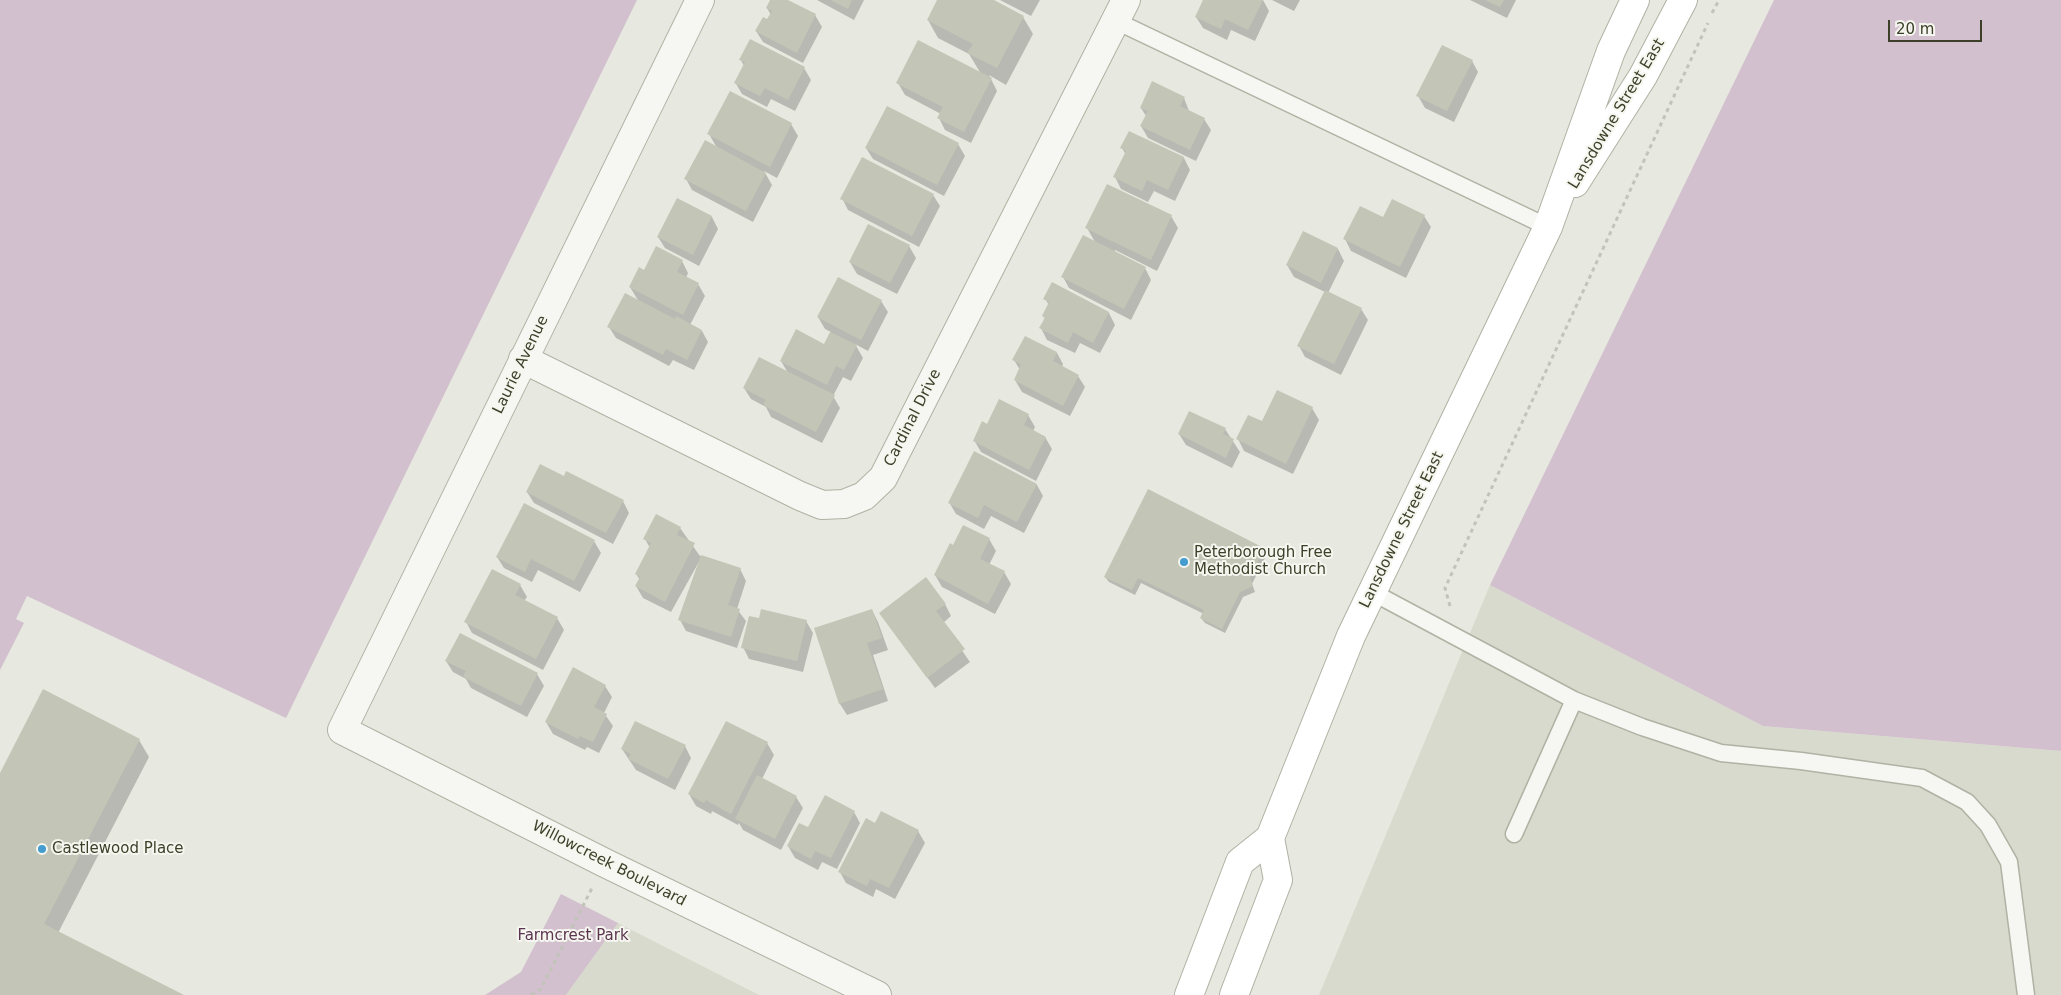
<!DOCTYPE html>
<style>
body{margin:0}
#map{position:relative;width:2061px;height:995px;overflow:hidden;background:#e7e8df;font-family:"DejaVu Sans",sans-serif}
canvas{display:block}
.scale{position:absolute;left:1888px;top:20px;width:94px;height:22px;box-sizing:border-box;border:2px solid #3c4028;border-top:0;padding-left:6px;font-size:15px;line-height:18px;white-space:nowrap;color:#3c4028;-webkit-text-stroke:4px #f5f6ef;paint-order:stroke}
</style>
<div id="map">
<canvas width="2061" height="995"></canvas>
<div class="scale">20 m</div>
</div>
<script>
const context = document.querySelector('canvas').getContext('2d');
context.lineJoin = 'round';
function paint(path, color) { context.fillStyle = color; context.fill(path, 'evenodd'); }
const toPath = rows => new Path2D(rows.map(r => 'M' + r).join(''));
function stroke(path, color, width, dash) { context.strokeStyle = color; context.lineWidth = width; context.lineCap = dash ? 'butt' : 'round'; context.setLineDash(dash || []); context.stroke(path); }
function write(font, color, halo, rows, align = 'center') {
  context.font = font + ' "DejaVu Sans",sans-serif'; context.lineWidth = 4; context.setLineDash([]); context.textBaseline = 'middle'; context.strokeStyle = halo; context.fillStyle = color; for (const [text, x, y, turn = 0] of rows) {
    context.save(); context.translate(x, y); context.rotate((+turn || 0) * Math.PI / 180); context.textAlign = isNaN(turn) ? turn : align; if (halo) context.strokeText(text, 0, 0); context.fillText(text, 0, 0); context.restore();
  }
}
paint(toPath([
 [1490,585,1763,726,2061,751,2061,995,1319,995],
 [618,923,759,995,566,995]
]), '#d8dacd');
paint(toPath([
 [0,0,637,0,286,718,27,596,16,619,24,623,0,670],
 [1774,0,2061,0,2061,751,1763,726,1490,585],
 [561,894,618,923,566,995,485,995,521,972]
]), '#d2c0ce');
paint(toPath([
 [771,0,786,0,815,15,822,27,803,63,763,42,756,31,768,21,771,15,767,8],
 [817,0,864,0,854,20],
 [939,0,991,0,1023,17,1033,34,1006,85,989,75,997,91,971,143,945,130,939,118,941,114,905,95,898,83,981,74,969,54,938,38,928,20],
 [1000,0,1040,0,1031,16],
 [1205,0,1263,0,1269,11,1255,41,1231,30,1227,40,1203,28,1196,17],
 [1272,0,1300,0,1294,11],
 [1470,0,1516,0,1507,18],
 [741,60,804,68,811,80,795,111,771,99,767,107,742,94,735,82,744,66],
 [1472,61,1478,72,1454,122,1425,108,1418,96],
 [1184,98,1189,111,1204,119,1211,130,1196,161,1148,138,1141,126,1146,116,1141,108],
 [791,124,798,136,777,178,764,171,772,185,753,222,692,190,686,179,717,148,709,134],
 [1130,133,1184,158,1190,170,1175,201,1154,191,1148,202,1121,189,1115,177,1126,155,1122,148],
 [958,144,965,156,944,196,873,159,866,148],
 [933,195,940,206,919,247,848,210,842,198],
 [677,200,712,217,718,229,699,266,665,248,658,237],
 [1171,216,1178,228,1157,271,1115,250,1114,252,1145,268,1151,280,1131,320,1069,288,1063,277,1095,242,1087,228],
 [1424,216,1431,227,1406,278,1351,251,1345,239,1384,219],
 [1304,232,1338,249,1344,261,1328,293,1361,309,1368,320,1341,375,1305,357,1299,346,1325,292,1294,277,1287,265],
 [909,246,916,258,897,294,857,274,850,262],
 [682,261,688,273,686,278,698,284,705,296,690,325,702,331,708,342,694,370,673,360,669,366,616,338,609,327,639,302,630,287,644,272],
 [1052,284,1109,313,1115,325,1100,353,1080,343,1075,353,1047,340,1041,328,1049,305,1045,299],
 [881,301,888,312,868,351,855,344,863,358,851,381,843,377,833,396,840,408,822,443,771,417,766,407,751,399,744,388,788,373,781,361,824,345,831,332,825,329,818,317],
 [1057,353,1063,364,1062,367,1078,376,1085,387,1070,416,1022,392,1015,380,1020,370,1014,360],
 [1278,392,1312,408,1319,420,1293,474,1244,451,1238,439,1262,423],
 [1028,415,1035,427,1033,431,1045,437,1052,449,1036,481,981,452,974,440,987,426],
 [1225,429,1240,452,1232,468,1186,445,1179,434],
 [974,453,1037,485,1043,496,1024,533,991,516,984,529,956,514,949,502],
 [564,478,623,501,629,513,613,544,534,503,527,492],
 [680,528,700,556,740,569,746,581,737,609,746,621,737,648,686,631,680,620,700,560,671,612,643,598,636,586,640,580,636,574,650,548,645,539],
 [989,539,996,551,989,565,1004,572,1011,584,995,614,942,587,935,575,954,547],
 [594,541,601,553,580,592,538,570,532,582,504,568,497,557],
 [1263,548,1267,554,1252,584,1255,592,1243,597,1225,633,1205,623,1201,618,1204,614,1141,583,1135,595,1109,582,1105,577],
 [520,585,527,597,524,601,557,618,564,630,543,670,472,633,466,622],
 [945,604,951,616,943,623,970,662,935,688,880,613],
 [872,610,878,622,888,650,873,655,888,701,847,715,840,704,816,629],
 [806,621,813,633,803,672,749,659,743,647],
 [446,661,537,674,544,686,527,717,471,688,466,679,453,672],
 [605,686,612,697,604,713,613,726,599,753,587,747,585,750,553,734,546,722],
 [727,722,767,743,774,755,762,779,796,797,803,808,781,850,743,830,739,823,738,825,712,811,711,814,696,806,689,794],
 [139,740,149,757,58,933,181,995,0,995,0,776],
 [685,746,691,758,675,790,636,770,622,749],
 [854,812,860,823,837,869,822,862,818,870,795,858,788,846,809,829],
 [882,813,918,831,925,843,895,899,876,889,873,897,846,883,840,872]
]), '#0003');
paint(toPath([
 [770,0,788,0,816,14,797,53,755,31,763,17,767,19,772,11,766,8],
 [831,0,852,0,848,9],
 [937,0,994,0,1024,16,997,68,967,53,973,44,927,20],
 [1203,0,1263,0,1248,30,1225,19,1221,29,1195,17],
 [1485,0,1504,0,1500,7],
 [750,39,805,67,788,100,765,88,760,96,734,83,745,62,739,60],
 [918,40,992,78,964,132,937,118,943,107,896,83],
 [1442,45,1473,60,1447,111,1416,96],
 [1152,81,1185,97,1180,106,1205,118,1190,150,1140,126,1148,111,1140,108],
 [730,91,792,123,770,167,707,134],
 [887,106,959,143,937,185,865,148],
 [1129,131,1184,157,1168,190,1147,180,1142,191,1113,177,1126,151,1120,148],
 [705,140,766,173,746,211,684,179],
 [862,157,934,194,912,236,840,199],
 [1107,184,1172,215,1151,260,1085,228],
 [677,198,712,216,693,255,657,237],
 [1392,199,1425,215,1400,267,1343,239,1360,206,1383,217],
 [868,224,910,245,890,283,849,262],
 [1303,231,1338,248,1321,283,1286,265],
 [1083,235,1146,267,1124,309,1061,277],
 [656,246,683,260,677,272,699,283,683,315,629,287,639,267,644,270],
 [838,277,882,300,861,340,817,317],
 [1052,282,1109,312,1093,343,1073,332,1068,343,1039,328,1045,318,1042,316,1049,302,1043,299],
 [1325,290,1362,308,1334,364,1297,346],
 [625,293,675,319,676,316,702,330,687,360,666,349,663,355,607,327],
 [796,329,824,344,830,332,857,345,844,370,836,366,827,385,780,361],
 [1025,336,1057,352,1053,361,1079,375,1063,406,1014,380,1021,364,1012,360],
 [759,357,835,395,816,432,763,405,766,400,743,388],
 [1277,390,1313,407,1286,464,1236,439,1248,415,1262,421],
 [999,399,1029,414,1024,425,1046,437,1029,470,973,441,982,421,987,424],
 [1189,411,1226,428,1223,434,1234,439,1226,458,1178,434],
 [974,451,1037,484,1017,522,984,505,978,518,948,503],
 [540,464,564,476,566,471,624,500,606,533,526,492],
 [1148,489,1264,548,1250,578,1253,586,1240,592,1222,629,1200,618,1204,610,1138,578,1132,590,1104,577],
 [524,503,595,540,574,581,531,559,525,572,496,557],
 [656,514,681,527,677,535,695,543,665,602,635,586,640,577,635,574,651,543,643,539],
 [963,525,990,538,980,559,1005,571,988,604,934,575,950,543,953,545],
 [701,555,741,568,728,605,740,609,731,637,678,620],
 [492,569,521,584,515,595,558,617,536,659,464,622],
 [926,577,946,604,936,611,965,649,927,678,879,613],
 [761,609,807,620,797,661,741,648,749,616,759,618],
 [872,609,882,638,867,643,883,689,839,704,814,628],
 [460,633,538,673,521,706,463,677,466,671,445,661],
 [573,667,606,685,594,707,607,714,593,742,580,736,578,739,545,722],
 [43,689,140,739,44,924,184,995,0,995,0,773],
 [635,721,686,745,668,779,628,759,631,754,621,749],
 [726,721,768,742,731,814,706,800,704,803,688,794],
 [757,775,797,796,775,839,735,819],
 [825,795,855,811,831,858,815,851,811,859,787,846,799,823,808,827],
 [881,811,919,830,889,888,870,879,867,886,838,872,866,818,875,823]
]), '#c3c5b6');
const lane = toPath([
 [1116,21,1548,227],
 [1372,592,1574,700,1642,727,1721,753,1801,761,1922,778,1967,802,1988,825,2009,862,2026,995],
 [1514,834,1574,700]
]);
const street = toPath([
 [700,0,342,730,605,863,877,995],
 [523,359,800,496,822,505,844,504,864,496,883,478,1126,0]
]);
const secondary = toPath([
 [1575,183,1643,76,1683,0],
 [1189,995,1240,862,1270,838,1351,636,1548,227,1611,51,1635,0],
 [1234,995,1278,880,1270,838]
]);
stroke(lane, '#b0b2a4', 19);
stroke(street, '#b0b2a4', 30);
stroke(secondary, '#b0b2a4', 30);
stroke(toPath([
 [1712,13,1719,0],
 [1450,606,1445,588,1708,23],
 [531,995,541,989,592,888]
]), '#c2c4b9', 3, [4, 4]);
stroke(lane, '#f6f7f2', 16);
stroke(street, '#f6f7f2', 28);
stroke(secondary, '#fff', 28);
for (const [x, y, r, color] of [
 [1184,562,5,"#449dce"],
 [42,849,5,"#449dce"]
]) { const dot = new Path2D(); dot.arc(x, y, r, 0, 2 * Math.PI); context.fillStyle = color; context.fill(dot); stroke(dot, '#f5f6ef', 2); }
write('15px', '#3c4028', '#f5f6ef', [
 ["Lansdowne Street East",1617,114,-59],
 ["Laurie Avenue",521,365,-64],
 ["Cardinal Drive",913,418,-63],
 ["Lansdowne Street East",1402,530,-64],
 ["Willowcreek Boulevard",609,864,27]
]);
write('15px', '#3c4028', '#f5f6ef', [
 ["Peterborough Free",1194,553],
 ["Methodist Church",1194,570],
 ["Castlewood Place",52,849]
], 'left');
write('15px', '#5b354f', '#f5f6ef', [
 ["Farmcrest Park",573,936]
]);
</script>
